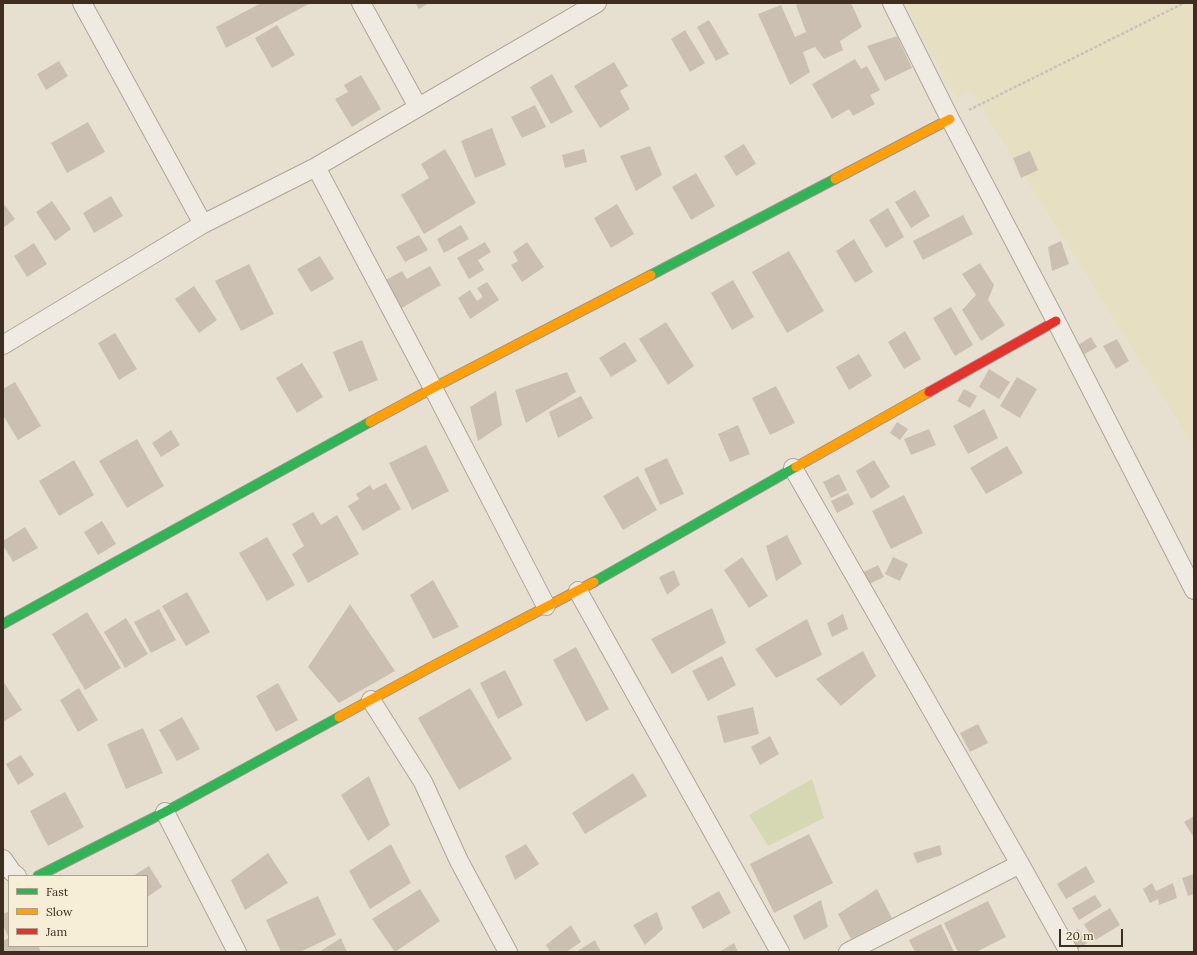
<!DOCTYPE html>
<style>
body{margin:0}
#map{position:relative;width:1197px;height:955px;overflow:hidden;background:#e7e0d1;font-family:Lora,serif}
canvas{display:block}
.frame{position:absolute;inset:0;border:4px solid #3d2e20;pointer-events:none}
.legend{position:absolute;left:8px;top:875px;width:140px;height:72px;box-sizing:border-box;background:#f7eed8;border:1px solid #ada18e;margin:0;padding:5px 7px;list-style:none;font-size:12px;color:#3d2e20}
.legend li{display:flex;align-items:center;gap:8px;height:20px}
.legend b{width:20px;border:1px solid #ada18e}
.scale{position:absolute;left:1059px;top:929px;width:64px;height:18px;box-sizing:border-box;border:2px solid #3d2e20;border-top:0;padding-left:5px;font-size:12px;line-height:14px;white-space:nowrap;color:#3d2e20;-webkit-text-stroke:3px #f7eed8;paint-order:stroke}
</style>
<div id="map">
<canvas width="1197" height="955"></canvas>
<div class="frame"></div>
<ul class="legend">
<li><b style="height:5px;background:#30b455"></b>Fast</li>
<li><b style="height:5px;background:#ff9f0a"></b>Slow</li>
<li><b style="height:5px;background:#e5322d"></b>Jam</li>
</ul>
<div class="scale">20 m</div>
</div>
<script>
const context = document.querySelector('canvas').getContext('2d');
context.lineJoin = 'round';
function paint(path, color) { context.fillStyle = color; context.fill(path, 'evenodd'); }
const toPath = rows => new Path2D(rows.map(r => 'M' + r).join(''));
function stroke(path, color, width, dash) { context.strokeStyle = color; context.lineWidth = width; context.lineCap = dash ? 'butt' : 'round'; context.setLineDash(dash || []); context.stroke(path); }
paint(toPath([
 [905,3,1194,3,1194,447,971,91,956,98]
]), '#e6dfc2');
paint(toPath([
 [812,779,824,818,768,846,749,815]
]), '#d6d7b3');
paint(toPath([
 [261,3,311,3,226,48,216,27],
 [415,3,429,3,419,9],
 [802,3,851,3,862,27,840,41,843,50,824,59,815,47,803,52,810,72,790,85,758,14,781,5,795,37,806,32,796,5],
 [709,20,729,54,716,61,697,27],
 [277,25,295,55,272,68,255,38],
 [685,30,705,63,690,72,671,39],
 [897,36,912,68,885,81,867,46],
 [855,59,861,69,867,66,880,90,870,95,875,104,853,116,849,109,832,119,812,84],
 [59,61,68,76,46,90,37,74],
 [614,62,628,86,620,91,630,109,600,128,574,86],
 [552,74,573,112,551,124,530,87],
 [361,75,381,109,352,127,335,99,348,92,344,85],
 [535,105,546,127,522,138,511,117],
 [88,122,105,152,67,173,51,143],
 [492,128,506,165,475,178,461,141],
 [744,144,756,164,736,176,724,156],
 [650,146,662,175,636,191,620,156],
 [445,149,476,203,424,234,401,195,429,178,421,164],
 [584,149,587,162,565,168,562,155],
 [1030,151,1038,170,1021,178,1013,158],
 [696,173,715,206,691,220,672,187],
 [915,190,930,216,911,228,895,202],
 [111,196,123,216,94,233,83,213],
 [52,201,71,229,55,241,36,212],
 [3,203,15,219,3,228],
 [617,204,634,234,611,248,594,218],
 [888,208,904,237,886,248,869,220],
 [963,215,973,234,923,260,913,241],
 [461,225,469,239,444,253,437,239],
 [419,235,428,250,405,262,396,247],
 [854,239,873,272,855,283,836,251],
 [1061,241,1069,264,1052,271,1048,247],
 [485,242,491,252,478,260,484,270,469,279,457,258],
 [527,242,544,267,522,282,511,265,518,261,513,252],
 [34,243,47,264,27,277,14,256],
 [789,251,824,311,787,333,752,272],
 [320,256,334,279,311,292,297,269],
 [980,263,994,285,988,300,1005,325,981,341,962,310,976,295,962,274],
 [249,264,274,314,241,331,215,281],
 [430,266,441,285,400,309,384,281,402,271,407,279],
 [733,280,754,317,732,330,711,293],
 [487,282,499,300,470,319,458,298,470,290,477,301,483,297,477,288],
 [194,286,217,320,199,333,175,299],
 [951,307,973,345,955,356,933,318],
 [666,322,694,366,668,385,639,339],
 [905,331,921,359,904,369,888,342],
 [115,333,137,369,119,380,98,343],
 [1091,337,1097,347,1081,356,1076,346],
 [1117,339,1129,361,1116,369,1103,346],
 [362,340,378,380,349,392,333,352],
 [625,342,637,361,611,377,599,358],
 [859,354,872,376,849,390,836,367],
 [302,363,323,397,297,413,276,378],
 [989,369,1010,382,999,399,979,387],
 [567,372,576,392,526,423,515,390],
 [1017,377,1037,389,1020,418,1000,406],
 [15,382,41,426,18,440,3,415,3,389],
 [776,386,795,423,770,435,752,398],
 [964,389,977,396,970,408,957,401],
 [496,391,502,425,478,441,470,407],
 [581,396,593,418,558,438,549,412],
 [984,409,998,438,968,454,953,426],
 [897,422,908,429,900,440,890,433],
 [738,425,750,454,730,462,718,434],
 [929,429,936,445,911,455,904,439],
 [171,430,180,445,161,457,152,443],
 [137,439,164,486,127,508,99,461],
 [426,445,449,491,412,510,389,463],
 [1007,446,1023,473,986,494,970,468],
 [667,458,684,494,660,505,644,469],
 [74,460,94,495,59,516,39,481],
 [874,460,890,487,871,499,856,471],
 [839,474,847,490,831,498,823,482],
 [638,476,657,510,623,530,603,496],
 [386,483,401,509,363,531,348,506,359,499,356,494,370,485,373,490],
 [848,493,854,504,837,513,831,501],
 [904,495,923,533,891,549,872,511],
 [313,512,321,525,337,515,359,554,308,583,292,554,304,546,292,524],
 [102,521,116,544,98,555,84,532],
 [25,527,38,548,13,562,3,545,3,541],
 [787,535,802,564,776,581,766,546],
 [267,537,295,585,267,601,239,553],
 [742,557,768,596,749,608,724,570],
 [893,557,908,564,900,581,885,574],
 [878,565,884,577,865,586,860,574],
 [674,570,680,585,667,595,659,577],
 [433,580,459,627,433,639,410,595],
 [187,592,210,632,186,646,162,606],
 [350,604,395,671,339,703,308,667],
 [712,608,726,643,672,674,651,639],
 [159,609,176,640,151,653,134,622],
 [87,612,121,668,85,690,52,634],
 [843,614,848,629,832,637,827,623],
 [126,618,148,654,125,668,104,632],
 [807,619,822,655,776,678,755,649],
 [576,647,609,709,586,722,553,660],
 [863,651,876,676,841,706,816,679],
 [722,656,736,685,708,701,692,671],
 [505,670,523,705,498,719,480,683],
 [3,681,22,710,3,722],
 [278,683,298,720,276,732,256,696],
 [79,688,98,720,78,732,60,700],
 [470,688,512,759,459,790,418,718],
 [753,707,759,734,724,743,717,716],
 [182,717,200,749,177,761,159,730],
 [978,724,988,743,970,752,960,733],
 [143,728,163,773,126,789,107,744],
 [770,736,779,754,760,765,751,747],
 [21,755,34,775,18,785,6,764],
 [633,773,647,796,585,834,572,813],
 [369,776,390,825,368,841,341,795],
 [65,792,84,827,48,846,30,811],
 [1194,816,1194,835,1193,836,1184,822],
 [809,834,833,883,774,913,750,864],
 [391,844,411,883,370,909,349,871],
 [526,844,539,864,515,880,505,856],
 [940,845,942,855,917,863,913,853],
 [268,853,288,883,245,910,231,880],
 [149,866,162,887,147,897,147,876,133,876],
 [1086,866,1095,882,1066,899,1057,884],
 [1194,874,1194,894,1188,896,1182,878],
 [1152,883,1156,891,1173,883,1177,898,1159,905,1158,899,1150,903,1143,889],
 [420,889,440,921,395,952,372,919],
 [877,889,892,918,851,939,838,914],
 [719,891,731,913,703,929,691,907],
 [1095,895,1102,906,1079,920,1072,908],
 [318,896,336,935,300,952,281,952,266,920],
 [821,900,828,927,804,940,793,916],
 [988,901,1006,937,976,952,958,952,944,923],
 [1110,908,1120,925,1094,941,1084,924],
 [9,911,9,938,3,925,3,914],
 [657,912,663,929,645,945,633,925],
 [941,924,954,952,915,952,909,940],
 [571,925,581,942,566,952,550,952,546,945],
 [1078,929,1087,943,1073,952,1063,938],
 [9,938,9,946,38,946,41,952,4,952,3,941],
 [341,938,347,952,319,952],
 [595,940,601,952,576,952],
 [734,943,738,952,719,952]
]), '#cbbfb2');
const street = toPath([
 [82,3,203,224],
 [361,3,418,107],
 [892,3,950,119,1056,321,1194,590],
 [316,167,433,388,546,606],
 [3,345,203,224,316,167,597,3],
 [793,468,1020,864,1069,952],
 [578,591,780,952],
 [371,700,423,782,459,861,508,952],
 [165,812,237,952],
 [3,859,12,872,17,876],
 [848,952,1020,864]
]);
const fast = toPath([
 [651,275,835,179],
 [594,582,796,467],
 [3,624,370,422],
 [38,876,165,812,339,717]
]);
const slow = toPath([
 [835,179,950,119],
 [370,422,433,388,651,275],
 [796,467,929,392],
 [339,717,431,667,594,582]
]);
const jam = toPath([
 [929,392,1056,321]
]);
stroke(street, '#ada599', 20);
stroke(fast, '#9c958a', 11);
stroke(slow, '#9c958a', 11);
stroke(jam, '#9c958a', 11);
stroke(toPath([
 [969,110,1184,3]
]), '#c8c2b9', 2.5, [3, 2]);
stroke(street, '#efebe3', 18);
stroke(fast, '#30b455', 9);
stroke(slow, '#ff9f0a', 9);
stroke(jam, '#e5322d', 9);
</script>
